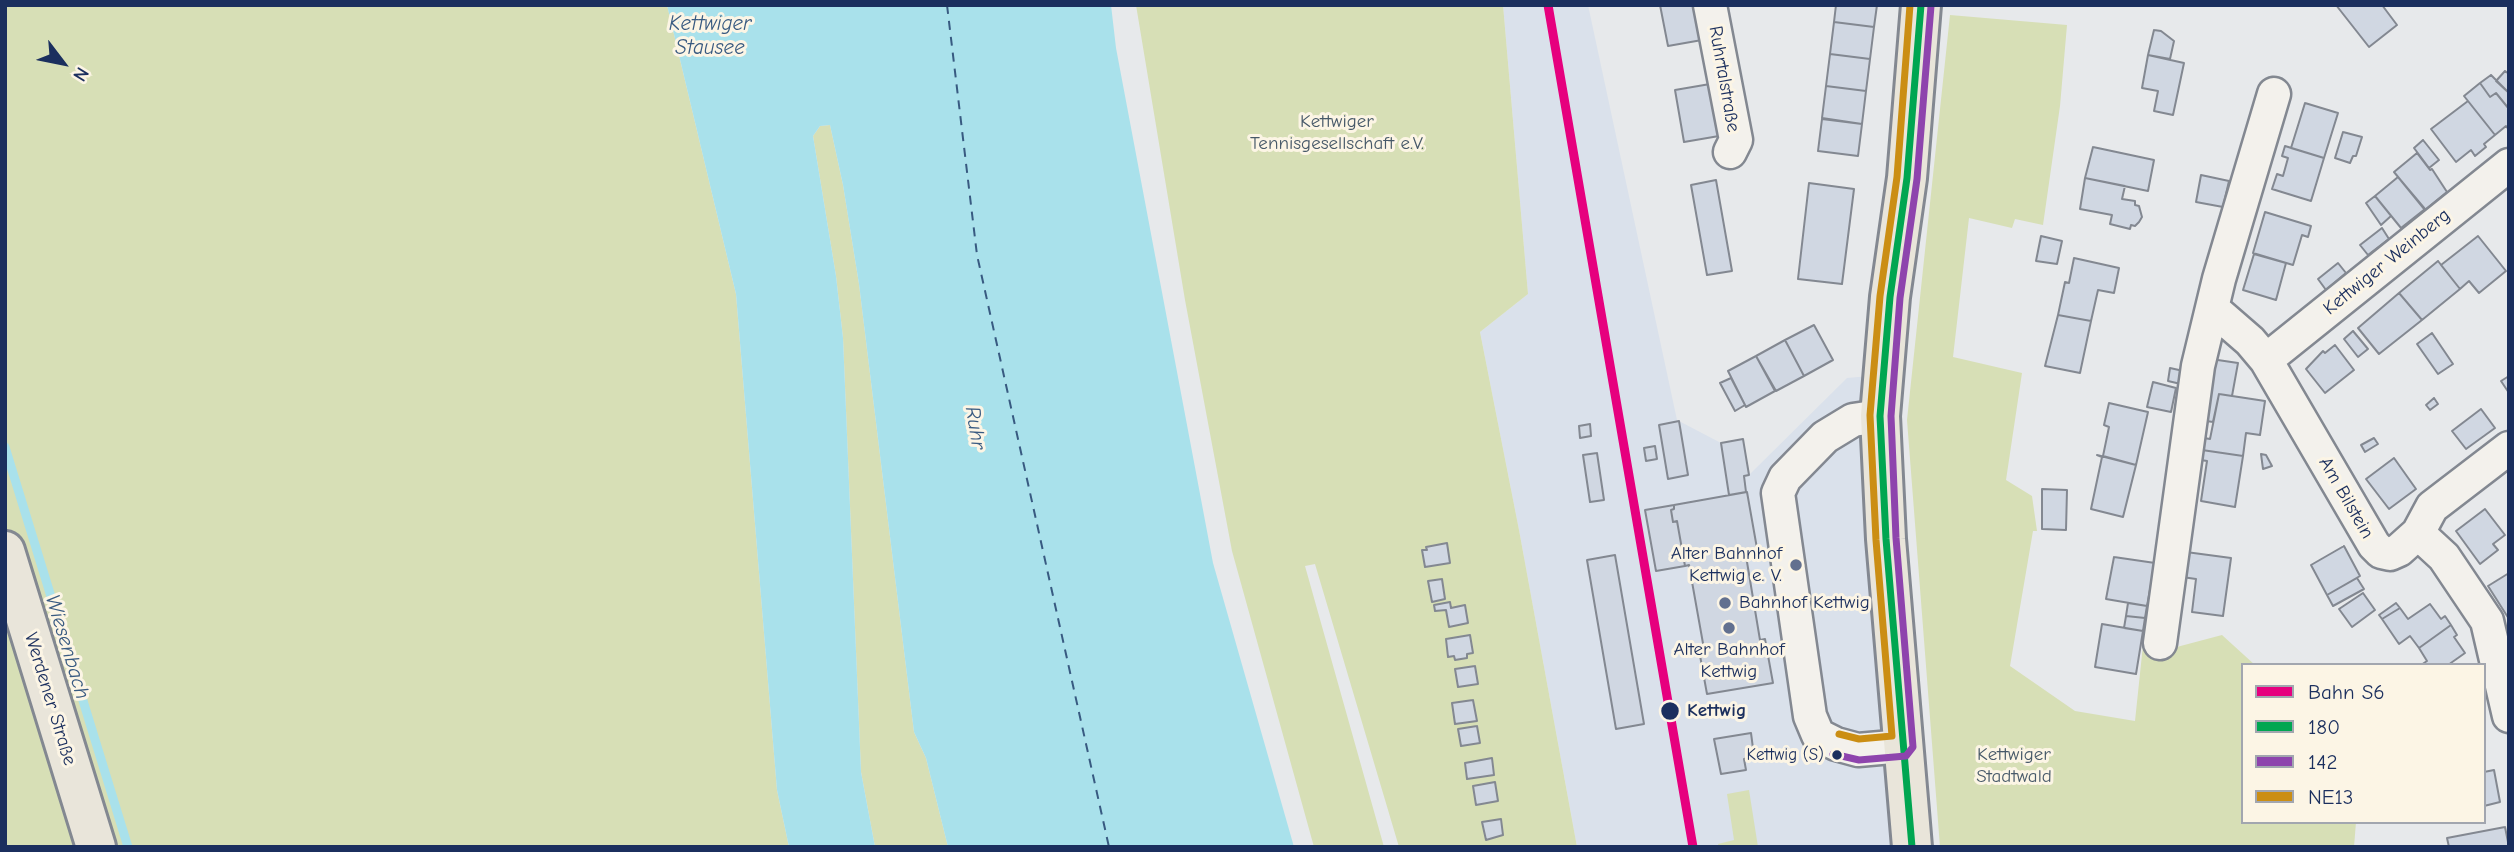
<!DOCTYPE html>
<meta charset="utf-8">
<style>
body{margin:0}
#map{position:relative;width:2514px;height:852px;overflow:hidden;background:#e7e9eb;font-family:"Comic Neue",sans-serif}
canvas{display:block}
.frame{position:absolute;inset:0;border:7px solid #1b2f5e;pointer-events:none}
.legend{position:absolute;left:2241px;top:663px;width:245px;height:161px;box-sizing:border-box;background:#fcf5e5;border:2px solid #a2a6af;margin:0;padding:9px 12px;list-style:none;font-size:21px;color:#1b2f5e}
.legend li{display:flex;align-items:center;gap:14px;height:35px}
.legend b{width:35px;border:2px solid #a2a6af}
.north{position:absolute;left:28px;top:28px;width:70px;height:70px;-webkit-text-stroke:5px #fcf5e5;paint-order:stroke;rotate:122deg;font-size:19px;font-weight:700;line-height:28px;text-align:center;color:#1b2f5e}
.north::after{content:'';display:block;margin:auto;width:24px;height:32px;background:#1b2f5e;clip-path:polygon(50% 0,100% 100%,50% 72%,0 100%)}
</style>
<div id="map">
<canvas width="2514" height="852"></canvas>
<div class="frame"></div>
<ul class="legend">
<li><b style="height:9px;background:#e6007e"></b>Bahn S6</li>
<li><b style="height:9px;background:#00a651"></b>180</li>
<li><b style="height:9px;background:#8e44ad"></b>142</li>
<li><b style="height:9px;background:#cb8e13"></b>NE13</li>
</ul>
<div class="north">N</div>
</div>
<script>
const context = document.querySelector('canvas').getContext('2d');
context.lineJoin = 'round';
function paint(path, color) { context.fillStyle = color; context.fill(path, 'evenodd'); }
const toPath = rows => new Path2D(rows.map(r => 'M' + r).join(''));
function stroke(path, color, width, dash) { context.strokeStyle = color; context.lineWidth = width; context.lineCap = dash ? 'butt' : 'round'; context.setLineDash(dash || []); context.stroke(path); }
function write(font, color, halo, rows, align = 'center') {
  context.font = font + ' "Comic Neue",sans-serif'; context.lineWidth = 6; context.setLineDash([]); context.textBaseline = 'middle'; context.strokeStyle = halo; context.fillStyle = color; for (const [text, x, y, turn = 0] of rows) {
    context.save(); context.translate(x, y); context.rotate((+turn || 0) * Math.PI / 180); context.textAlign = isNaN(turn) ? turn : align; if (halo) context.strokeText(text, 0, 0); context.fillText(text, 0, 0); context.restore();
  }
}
paint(toPath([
 [1503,5,1588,5,1677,420,1721,443,1743,439,1750,474,1847,378,1870,376,1898,847,1577,847,1519,530,1480,332,1528,294]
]), '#dae1eb');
paint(toPath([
 [5,5,667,5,736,294,777,790,789,847,114,847,5,531],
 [1136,5,1503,5,1528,294,1480,332,1519,530,1577,847,1399,847,1315,564,1305,566,1384,847,1314,847,1232,551,1185,300],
 [1950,15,2067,25,2060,106,2043,225,2015,219,2012,228,1969,218,1953,357,2022,373,2006,480,2032,496,2037,531,2033,531,2010,666,2075,711,2135,721,2143,645,2173,648,2222,635,2255,665,2243,665,2243,822,2356,822,2354,847,1940,847,1907,420],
 [830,125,843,185,859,284,914,732,926,758,948,847,875,847,861,772,843,338,836,276,813,136,820,126],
 [5,614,75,847,5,847],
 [1749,790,1758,847,1719,847,1718,844,1734,840,1727,794]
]), '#d7dfb6');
paint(toPath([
 [667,5,1111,5,1116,48,1213,563,1294,847,948,847,926,758,914,732,859,284,843,185,830,125,820,126,813,136,836,276,843,338,861,772,875,847,789,847,777,790,736,294]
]), '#a9e1eb');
stroke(toPath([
 [5,447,128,847]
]), '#a9e1eb', 9);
stroke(toPath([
 [947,5,977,255,1109,847]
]), '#385a81', 2, [9, 7]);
const building = toPath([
 [1660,5,1696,5,1702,40,1668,46,1660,5],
 [1836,5,1877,5,1874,27,1834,22,1836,5],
 [2336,5,2382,5,2397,25,2369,47,2336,5],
 [1834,22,1874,27,1870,59,1830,54,1834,22],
 [2154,30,2161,31,2174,41,2170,59,2148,55,2154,30],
 [1830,54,1870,59,1866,91,1826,86,1830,54],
 [2148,55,2184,63,2173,115,2154,111,2158,91,2142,88,2148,55],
 [2505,71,2509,74,2509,93,2496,81,2505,71],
 [2491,75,2509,93,2509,109,2496,93,2490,97,2480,83,2491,75],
 [2480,83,2490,97,2496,93,2509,109,2509,130,2506,126,2495,135,2464,96,2480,83],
 [1710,84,1719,136,1684,142,1675,90,1710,84],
 [1826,86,1866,91,1862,124,1822,118,1826,86],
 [2468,101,2495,135,2484,144,2486,147,2475,156,2471,150,2456,162,2431,129,2468,101],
 [2305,103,2338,113,2324,158,2291,148,2305,103],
 [1822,119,1862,124,1858,156,1818,151,1822,119],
 [2343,132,2362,137,2356,156,2353,156,2350,163,2335,158,2343,132],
 [2423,140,2439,160,2429,168,2414,148,2423,140],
 [2285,146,2324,158,2311,201,2272,189,2277,174,2283,176,2288,158,2282,156,2285,146],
 [2093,147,2154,160,2148,191,2085,178,2093,147],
 [2417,153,2430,170,2432,169,2447,192,2425,210,2394,172,2417,153],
 [2201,175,2229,181,2223,207,2196,202,2201,175],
 [2398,177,2425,209,2401,228,2375,196,2398,177],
 [2085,178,2125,186,2122,199,2135,201,2135,205,2139,206,2142,217,2139,222,2135,226,2131,225,2130,229,2110,224,2112,215,2080,209,2085,178],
 [1716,180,1732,271,1707,275,1691,185,1716,180],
 [1809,183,1854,189,1842,284,1798,279,1809,183],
 [2375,196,2391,216,2381,225,2366,203,2375,196],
 [2265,212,2311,226,2308,237,2302,235,2293,265,2253,253,2265,212],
 [2382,228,2389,239,2368,255,2360,245,2382,228],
 [2041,236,2062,241,2057,264,2036,261,2041,236],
 [2478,236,2506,271,2479,293,2469,281,2460,289,2441,265,2478,236],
 [2254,254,2286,263,2276,300,2243,290,2254,254],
 [2074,258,2119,268,2114,293,2098,290,2091,321,2058,315,2065,282,2069,283,2074,258],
 [2438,261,2460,289,2422,320,2399,293,2438,261],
 [2338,263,2346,273,2326,290,2318,279,2338,263],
 [2399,293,2422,320,2379,354,2358,328,2399,293],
 [2058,315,2091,321,2080,373,2045,366,2058,315],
 [1814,325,1833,360,1804,376,1785,340,1814,325],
 [2353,331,2368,349,2358,357,2344,339,2353,331],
 [2432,333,2453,364,2438,374,2417,344,2432,333],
 [1785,340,1804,376,1776,391,1756,356,1785,340],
 [2335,345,2354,370,2325,393,2306,369,2323,351,2325,353,2335,345],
 [1756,356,1775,391,1746,407,1728,371,1756,356],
 [2211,359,2238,363,2232,396,2219,394,2213,422,2200,420,2211,359],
 [2170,368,2188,372,2185,385,2168,381,2170,368],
 [2509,376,2509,393,2501,381,2509,376],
 [1731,378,1745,405,1735,411,1720,383,1731,378],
 [2153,382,2176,388,2171,412,2147,407,2153,382],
 [2219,394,2265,401,2260,435,2246,433,2243,456,2202,450,2204,438,2210,439,2219,394],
 [2434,398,2438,404,2430,410,2426,405,2434,398],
 [2109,403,2148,412,2136,465,2103,456,2109,427,2104,425,2109,403],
 [2481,409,2495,428,2466,449,2452,431,2481,409],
 [1679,421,1688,475,1668,479,1659,425,1679,421],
 [1590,424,1591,436,1580,438,1579,426,1590,424],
 [2374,438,2378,444,2365,452,2361,445,2374,438],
 [1743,439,1749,475,1744,476,1746,492,1729,495,1721,443,1743,439],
 [1655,446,1657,459,1646,461,1644,448,1655,446],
 [2202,450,2243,456,2235,507,2201,501,2207,461,2201,460,2202,450],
 [1597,453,1604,500,1590,502,1583,455,1597,453],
 [2261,454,2266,455,2272,466,2263,469,2261,454],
 [2097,455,2136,465,2123,517,2091,509,2102,457,2097,455],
 [2394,458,2416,489,2389,509,2366,479,2394,458],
 [2042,489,2067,490,2066,530,2042,529,2042,489],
 [1747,492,1758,554,1746,556,1760,640,1765,639,1773,683,1707,694,1699,650,1704,649,1689,565,1685,566,1677,521,1673,522,1671,510,1674,509,1674,505,1747,492],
 [1674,505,1674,509,1671,510,1673,522,1677,521,1685,566,1656,571,1645,510,1674,505],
 [2485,509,2505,535,2493,544,2498,550,2480,564,2456,531,2485,509],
 [1447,543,1450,563,1425,567,1422,550,1427,550,1426,547,1447,543],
 [2344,546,2360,576,2327,595,2311,565,2344,546],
 [2186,552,2231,558,2223,616,2192,612,2196,579,2182,577,2186,552],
 [1615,555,1644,724,1616,729,1587,560,1615,555],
 [2114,557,2155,563,2147,606,2106,599,2114,557],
 [2509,573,2509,619,2488,586,2509,573],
 [2357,578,2364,589,2333,606,2327,595,2357,578],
 [1442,579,1445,599,1432,602,1428,581,1442,579],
 [2363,593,2375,610,2352,627,2339,609,2363,593],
 [1450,602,1451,608,1465,605,1468,623,1449,627,1446,610,1435,611,1434,605,1450,602],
 [2128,603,2147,606,2145,618,2126,616,2128,603],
 [2396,603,2400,608,2382,619,2379,615,2396,603],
 [2430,604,2441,619,2445,616,2451,625,2419,648,2410,636,2399,644,2382,619,2400,608,2408,619,2430,604],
 [2126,616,2145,618,2143,631,2124,628,2126,616],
 [2102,624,2143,631,2136,674,2095,667,2102,624],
 [2451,625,2457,635,2454,637,2465,653,2448,665,2421,665,2427,661,2419,648,2451,625],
 [1470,635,1473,653,1467,654,1467,658,1455,660,1454,656,1448,657,1446,639,1470,635],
 [1475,666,1478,684,1458,687,1455,669,1475,666],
 [1473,700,1477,721,1455,724,1452,703,1473,700],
 [1477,726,1480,743,1461,746,1458,729,1477,726],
 [1751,733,1754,756,1744,759,1746,770,1721,774,1714,739,1751,733],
 [1492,758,1494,775,1467,779,1465,763,1492,758],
 [2494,770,2500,802,2484,806,2484,772,2494,770],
 [1495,782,1498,801,1476,805,1473,786,1495,782],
 [1501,819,1503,835,1486,840,1482,822,1501,819],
 [2505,827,2509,847,2449,847,2447,838,2505,827]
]);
paint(building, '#d0d7e2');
stroke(building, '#838891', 2);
const minor = toPath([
 [1710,5,1736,140,1730,152],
 [2212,308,2250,341,2266,360,2374,545,2381,552,2390,554,2399,550,2418,533,2432,507,2509,448],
 [2266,360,2509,165],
 [1880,416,1853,420,1825,437,1785,478,1778,493,1810,716,1818,735,1836,744,1858,750,1903,746],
 [2418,533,2444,557,2487,621,2509,716],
 [2160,643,2198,366,2219,279,2274,94]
]);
const major = toPath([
 [5,551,96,847],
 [1912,847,1886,539,1880,416,1890,297,1907,178,1921,5]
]);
stroke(minor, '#838891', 37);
stroke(major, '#838891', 44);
stroke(minor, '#f3f1ec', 32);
stroke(major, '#e9e5da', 38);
stroke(toPath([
 [1912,847,1886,539,1880,416,1890,297,1907,178,1921,5]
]), '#00a651', 7);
stroke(toPath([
 [1833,754,1859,760,1906,756,1913,747,1896,538,1891,416,1900,298,1917,179,1931,6]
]), '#8e44ad', 7);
stroke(toPath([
 [1839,734,1859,739,1892,736,1876,540,1870,415,1880,296,1897,177,1910,5]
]), '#cb8e13', 7);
stroke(toPath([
 [1548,5,1693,847]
]), '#e6007e', 9);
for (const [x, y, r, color] of [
 [1796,565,7,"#62708f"],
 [1725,603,7,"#62708f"],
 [1729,628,7,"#62708f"],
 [1670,711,10,"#1b2f5e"],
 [1837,755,6,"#1b2f5e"]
]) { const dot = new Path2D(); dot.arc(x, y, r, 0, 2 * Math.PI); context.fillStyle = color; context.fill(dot); stroke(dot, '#fcf5e5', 2.5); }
write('17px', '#1b2f5e', '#fcf5e5', [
 ["Kettwig (S)",1824,755]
], 'right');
write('19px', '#1b2f5e', '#fcf5e5', [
 ["Ruhrtalstraße",1724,79,80],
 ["Kettwiger Weinberg",2387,262,-39],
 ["Am Bilstein",2346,498,60],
 ["Werdener Straße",50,699,73]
]);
write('19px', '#475969', '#fcf5e5', [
 ["Kettwiger",1337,122],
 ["Tennisgesellschaft e.V.",1337,144],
 ["Kettwiger",2014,755],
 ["Stadtwald",2014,777]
]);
write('19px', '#1b2f5e', '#fcf5e5', [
 ["Alter Bahnhof",1782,554],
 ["Kettwig e. V.",1782,576],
 ["Bahnhof Kettwig",1739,603,"left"],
 ["Alter Bahnhof",1729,650,"center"],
 ["Kettwig",1729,672,"center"]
], 'right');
write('bold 19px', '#1b2f5e', '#fcf5e5', [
 ["Kettwig",1687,711]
], 'left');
write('italic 21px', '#385a81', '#fcf5e5', [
 ["Kettwiger",710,24],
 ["Stausee",710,48],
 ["Ruhr",975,428,81],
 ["Wiesenbach",67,647,73]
]);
</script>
